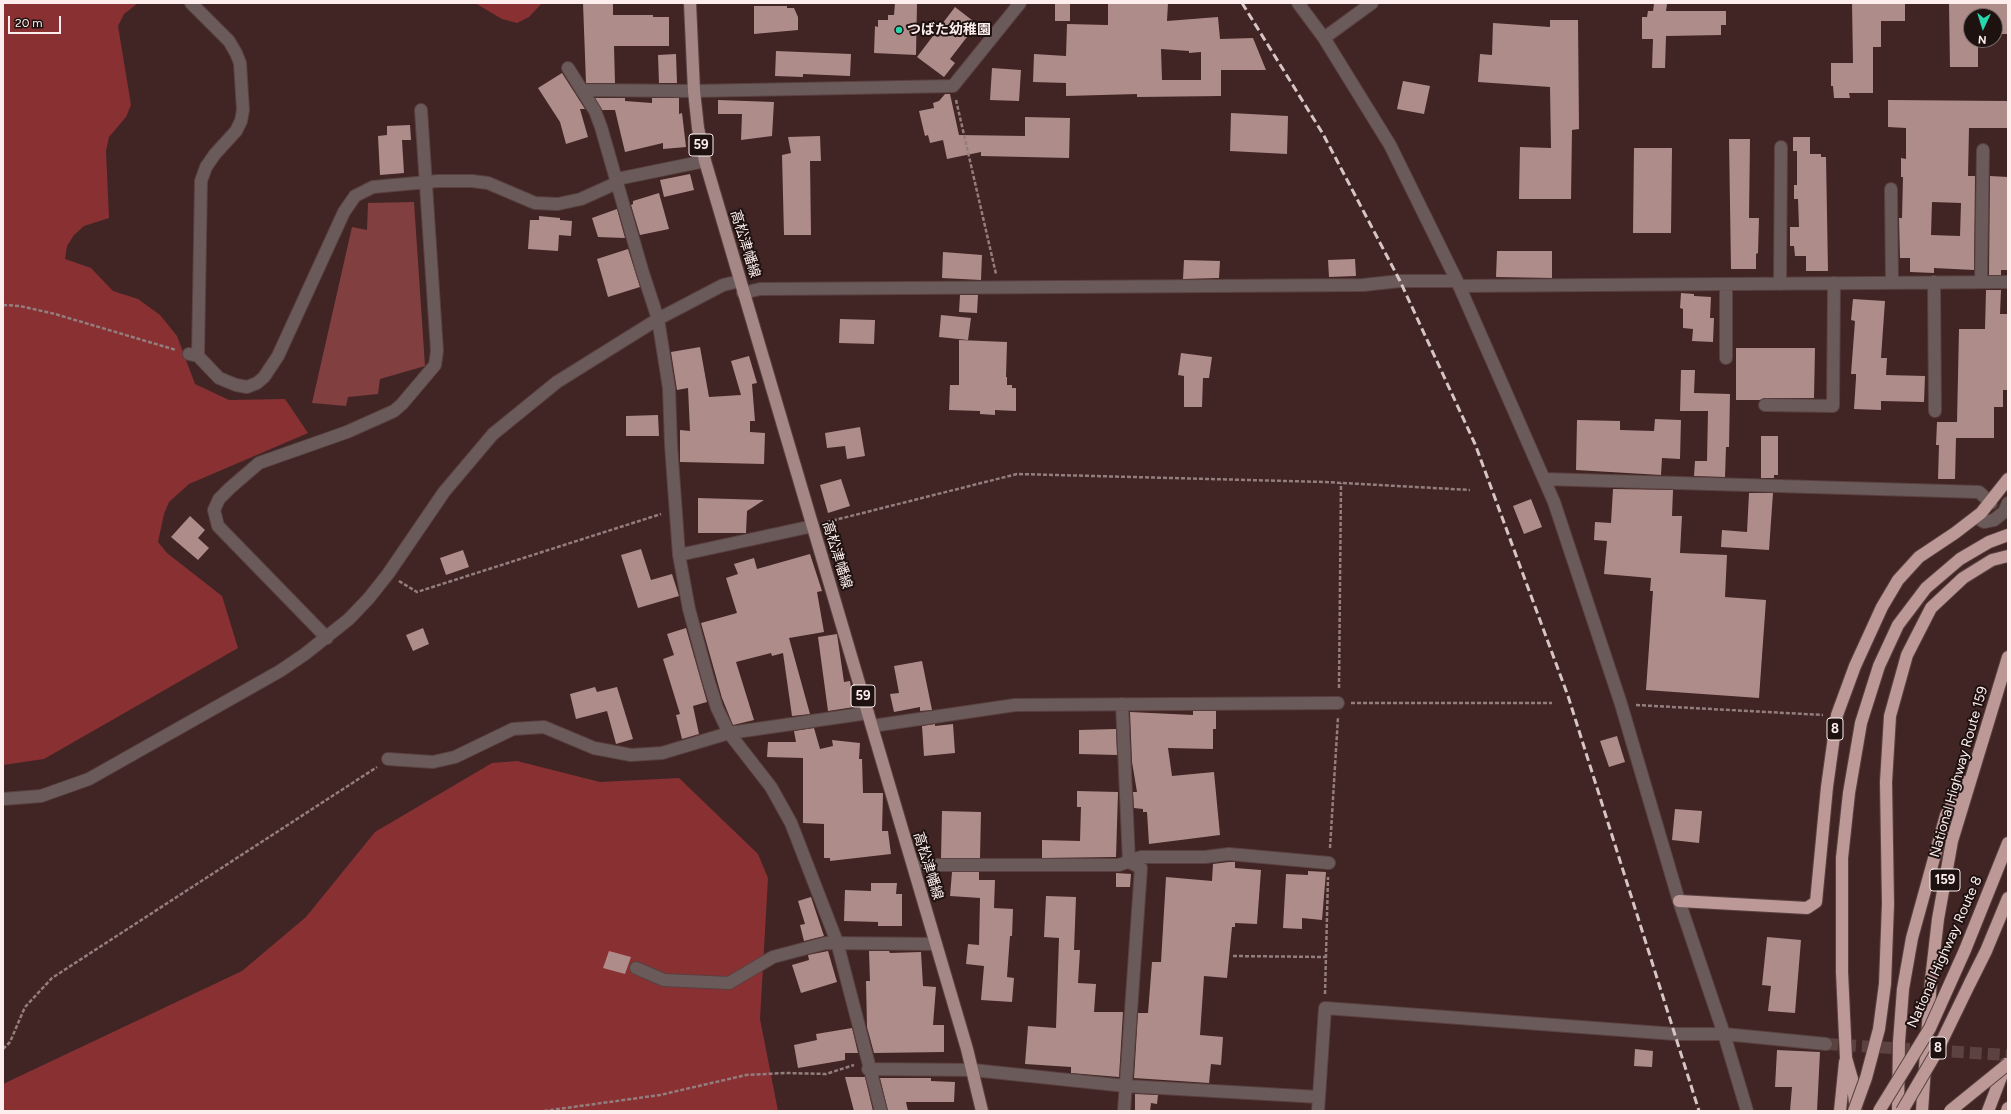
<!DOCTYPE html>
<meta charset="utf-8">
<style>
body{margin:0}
#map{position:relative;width:2011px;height:1114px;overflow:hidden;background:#402524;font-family:Figtree,sans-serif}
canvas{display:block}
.frame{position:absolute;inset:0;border:4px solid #fdeeed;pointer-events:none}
.north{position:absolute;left:1963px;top:8px;width:40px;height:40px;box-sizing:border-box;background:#1e1211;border:1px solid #776a69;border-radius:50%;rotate:184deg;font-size:11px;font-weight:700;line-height:16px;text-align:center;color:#fdeeed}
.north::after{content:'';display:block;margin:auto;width:14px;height:18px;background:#29d5ad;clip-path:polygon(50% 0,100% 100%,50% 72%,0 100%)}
.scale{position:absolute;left:8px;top:16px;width:53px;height:18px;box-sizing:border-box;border:2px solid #fdeeed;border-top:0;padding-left:5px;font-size:12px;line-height:14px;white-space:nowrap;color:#fdeeed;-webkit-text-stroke:3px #1e1211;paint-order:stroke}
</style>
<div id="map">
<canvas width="2011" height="1114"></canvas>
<div class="frame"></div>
<div class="north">N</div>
<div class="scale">20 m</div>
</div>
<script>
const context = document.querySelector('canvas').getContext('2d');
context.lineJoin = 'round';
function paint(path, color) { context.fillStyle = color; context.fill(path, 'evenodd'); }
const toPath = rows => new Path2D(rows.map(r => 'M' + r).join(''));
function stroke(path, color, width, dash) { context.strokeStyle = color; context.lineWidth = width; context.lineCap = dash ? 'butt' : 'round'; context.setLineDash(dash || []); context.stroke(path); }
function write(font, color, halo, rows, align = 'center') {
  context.font = font + ' Figtree,"Noto Sans JP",sans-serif'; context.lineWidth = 4; context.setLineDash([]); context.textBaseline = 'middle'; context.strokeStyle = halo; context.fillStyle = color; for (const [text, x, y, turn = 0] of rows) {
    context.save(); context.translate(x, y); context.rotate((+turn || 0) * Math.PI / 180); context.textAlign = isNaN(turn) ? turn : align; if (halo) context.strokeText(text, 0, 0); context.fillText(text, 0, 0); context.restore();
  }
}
paint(toPath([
 [414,202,425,366,380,379,378,394,348,397,346,406,312,403,352,227,367,230,368,203]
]), '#823f3f');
paint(toPath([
 [3,3,138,3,124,14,118,26,131,105,126,117,109,137,106,151,109,218,84,226,74,235,67,246,65,259,91,268,113,291,138,299,160,315,177,336,195,384,229,400,285,399,308,433,189,484,169,502,164,514,158,542,167,553,222,596,238,648,44,759,3,765],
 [475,3,542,3,529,17,517,23,502,19],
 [517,761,600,782,679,778,758,854,768,878,760,1019,778,1111,3,1111,3,1084,242,971,306,917,375,832,492,763]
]), '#893033');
paint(toPath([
 [583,3,613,3,613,15,653,15,653,17,669,17,669,46,614,46,615,83,586,83],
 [895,3,917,3,916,55,874,53,875,26,878,27,878,20,888,20,888,15,894,15],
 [1108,3,1168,3,1167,21,1218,17,1220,39,1253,38,1266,70,1221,70,1221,96,1137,97,1137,94,1066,96,1066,83,1033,82,1034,54,1066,56,1067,24,1108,25],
 [1161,49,1189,51,1189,53,1201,52,1201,80,1162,80],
 [1852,3,1905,3,1905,21,1881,21,1881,47,1873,47,1873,93,1849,93,1850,98,1834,98,1833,86,1831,86,1831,63,1853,63],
 [1949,3,2008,3,2008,34,1995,34,1995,16,1971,16,1971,40,1978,40,1978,67,1950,67],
 [1055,4,1070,4,1070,21,1055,21],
 [1654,4,1667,4,1666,11,1726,11,1726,25,1721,25,1721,35,1666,36,1665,68,1652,68,1653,39,1642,39,1642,17,1647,17,1648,11,1653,11],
 [754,6,787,6,787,8,794,8,798,17,798,30,754,34],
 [955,7,977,24,950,59,955,63,944,77,917,57],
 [1550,20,1578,20,1579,129,1572,130,1571,199,1519,199,1520,147,1551,148,1550,87,1478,82,1480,54,1492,55,1493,23,1550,27],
 [776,51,851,54,850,76,803,74,803,77,775,76],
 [676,54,677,83,659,83,658,55],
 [992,68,1021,70,1019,101,990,100],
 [562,73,585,109,580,109,588,137,566,144,560,122,538,88],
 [1403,81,1430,86,1424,114,1397,109],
 [945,94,950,94,959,135,1025,136,1025,117,1070,118,1069,158,981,156,981,152,947,159,943,140,930,143,928,135,925,136,919,111,934,108,933,103,939,101],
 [595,98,625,98,625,101,652,103,652,98,679,98,679,114,682,113,686,147,663,149,663,143,625,152,615,110,602,110],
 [718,100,774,102,772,136,741,140,742,114,718,114],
 [1888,100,2008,101,2008,128,1969,128,1968,176,1975,176,1974,270,1934,268,1934,273,1910,272,1910,258,1900,258,1899,218,1902,218,1903,177,1901,177,1901,158,1906,159,1906,128,1888,127],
 [1932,202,1961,203,1960,236,1931,235],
 [1231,113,1288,116,1287,154,1230,151],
 [410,125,411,140,402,140,404,173,380,175,378,136,387,135,387,126],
 [820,136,821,161,810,161,811,235,784,235,782,155,791,153,788,137],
 [1793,137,1810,137,1810,154,1821,154,1821,157,1826,157,1828,271,1806,271,1806,256,1795,256,1794,246,1790,246,1790,227,1799,227,1798,199,1794,199,1794,185,1797,185,1797,151,1793,151],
 [1729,139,1750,139,1749,218,1759,218,1758,253,1756,254,1756,269,1731,269],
 [1634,148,1672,148,1671,233,1633,233],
 [690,174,694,190,664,197,660,180],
 [1990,176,2008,177,2008,270,2001,270,2001,275,1989,275],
 [659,193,669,229,640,235,631,205,633,204,633,201],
 [617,209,625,238,598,237,592,218],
 [539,216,560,218,560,220,572,221,571,236,559,235,558,251,528,249,530,220,539,220],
 [628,249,640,287,608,297,597,259],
 [1497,251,1552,251,1552,278,1496,277],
 [943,252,982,255,981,280,942,278],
 [1355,259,1356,276,1329,277,1328,260],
 [1184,260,1220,261,1219,278,1183,279],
 [1986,290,2001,290,2000,314,2008,314,2008,390,2003,390,2003,407,1994,407,1994,438,1956,438,1955,479,1938,479,1939,445,1936,445,1937,422,1957,422,1959,329,1985,329],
 [1681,293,1694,294,1694,296,1711,297,1710,318,1714,318,1713,342,1692,341,1693,329,1683,328,1683,309,1680,308],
 [960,295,978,295,977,313,959,312],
 [1853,299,1885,301,1881,358,1887,358,1886,375,1925,376,1924,402,1881,401,1881,410,1854,409,1856,378,1856,374,1851,374,1855,321,1851,320],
 [941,315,971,318,968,340,939,337],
 [840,319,875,320,874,344,839,343],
 [959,340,1007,342,1006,377,1007,377,1007,385,1012,385,1012,388,1016,388,1016,411,995,410,995,415,980,414,980,411,949,410,950,385,959,385],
 [700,347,709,397,741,395,731,361,749,356,757,383,752,384,755,421,750,421,750,432,765,433,764,464,680,462,680,430,690,431,688,388,677,390,671,352],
 [1736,348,1815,348,1814,398,1765,398,1760,400,1736,400],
 [1181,353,1212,357,1209,378,1203,378,1202,407,1184,407,1184,376,1178,375],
 [1681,370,1695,370,1694,393,1730,394,1729,447,1726,447,1725,477,1694,476,1695,461,1707,461,1708,411,1680,411],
 [658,415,659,436,626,436,626,416],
 [1655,419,1681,420,1680,459,1662,458,1661,475,1576,470,1577,420,1620,421,1620,430,1654,431],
 [860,427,865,456,847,459,845,446,827,448,825,433],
 [1761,436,1778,436,1778,475,1774,475,1774,478,1761,478],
 [841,479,850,506,828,513,820,485],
 [1613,489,1673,490,1672,516,1682,516,1680,553,1727,555,1725,597,1766,600,1759,698,1646,690,1653,591,1650,591,1651,578,1604,574,1607,541,1594,540,1595,522,1611,523],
 [1749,493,1773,493,1769,550,1721,547,1722,530,1747,532],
 [698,498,764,500,747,511,746,533,698,533],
 [1531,499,1542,527,1524,534,1513,506],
 [190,516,205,530,198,538,209,548,198,560,171,537],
 [641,549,651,580,672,574,679,596,638,608,621,555],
 [463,550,469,567,446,575,440,558],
 [810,554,822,591,817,592,824,632,789,638,810,714,792,716,783,653,772,656,771,653,736,662,754,720,733,725,722,698,701,623,737,613,726,578,738,574,734,564,754,558,757,569],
 [423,628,429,644,413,651,406,635],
 [686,628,707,702,693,706,699,734,682,739,676,715,680,714,663,659,674,655,667,634],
 [837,634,844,682,850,681,854,707,828,711,818,637],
 [922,661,932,710,920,711,920,707,894,712,890,694,899,693,894,666],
 [595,687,597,692,617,687,633,739,616,744,607,711,576,719,570,694],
 [1193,711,1216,711,1216,729,1213,729,1213,749,1168,748,1172,776,1214,772,1220,835,1149,844,1147,812,1143,812,1143,809,1134,808,1133,792,1137,792,1132,762,1130,712,1193,715],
 [935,724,935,726,953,724,955,753,924,756,922,726],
 [814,728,820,749,833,746,832,740,860,743,859,759,862,759,863,793,883,793,882,831,888,831,891,854,830,861,830,858,824,858,824,824,803,823,803,758,767,757,768,742,796,742,794,731],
 [1116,729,1117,755,1079,754,1079,730],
 [1617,736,1625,762,1609,767,1600,741],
 [1077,791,1118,792,1116,857,1042,858,1042,840,1080,841,1081,807,1077,807],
 [1675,809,1702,811,1699,843,1672,840],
 [942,811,981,812,980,858,941,858],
 [1229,862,1235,862,1235,868,1261,870,1257,924,1235,923,1235,927,1232,927,1227,978,1204,976,1200,1035,1223,1037,1221,1065,1211,1064,1209,1083,1134,1078,1138,1013,1148,1013,1152,962,1161,962,1166,877,1212,881,1213,864],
 [1308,871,1326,872,1322,920,1302,918,1302,929,1283,928,1286,874,1308,875],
 [952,872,979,872,979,880,995,880,994,908,1013,909,1012,936,1010,936,1007,977,1014,978,1012,1002,981,1000,984,966,966,964,968,944,979,945,980,898,950,896],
 [1116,873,1131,874,1130,887,1116,887],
 [871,883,897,883,896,894,902,894,902,926,878,926,878,922,844,921,845,890,871,891],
 [1046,896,1076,897,1074,950,1080,950,1078,983,1096,984,1094,1012,1123,1012,1119,1077,1071,1073,1071,1067,1025,1064,1028,1026,1056,1028,1059,938,1044,937],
 [811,897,824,936,804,941,800,925,805,924,798,901],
 [1767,937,1801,940,1795,1013,1768,1011,1771,986,1762,985],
 [609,951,631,957,625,974,603,968],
 [828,951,837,982,801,993,792,965,809,960,808,955],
 [869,951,889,951,890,953,921,952,923,986,936,987,933,1025,944,1025,944,1052,874,1053,867,1027,866,981,870,981],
 [852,1028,858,1053,845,1053,845,1060,798,1068,794,1045,817,1040,816,1034],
 [1635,1049,1653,1051,1652,1067,1634,1066],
 [1777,1050,1820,1052,1817,1111,1790,1111,1792,1087,1775,1087],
 [845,1077,865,1077,873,1111,854,1111],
 [880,1078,931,1078,931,1081,955,1082,954,1102,906,1102,908,1111,888,1111],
 [1135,1094,1158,1095,1157,1104,1151,1103,1150,1111,1135,1111]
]), '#ae8c8a');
stroke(toPath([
 [1826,1044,2008,1055]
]), '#5c4342', 12, [12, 6]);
const minor = toPath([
 [191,3,229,41,236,53,240,63,243,110,241,121,236,131,215,154,206,167,201,181,198,356],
 [1298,3,1324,38,1390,145,1457,281,1554,502,1621,704,1679,901,1724,1034,1747,1111],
 [1324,38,1372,3],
 [568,68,595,111,601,127,642,270,658,319,669,388,671,445,679,555,689,609,708,679,717,708,729,733,771,787,791,823,837,942,881,1111],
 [583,90,694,91,953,86,1020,3],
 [1891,189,1892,283],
 [1934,282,1935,411],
 [1981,282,1983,150],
 [1780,284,1781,147],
 [1459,286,2008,282],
 [743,293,760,289,1363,285,1400,281,1457,281],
 [189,354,198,356,219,378,236,385,247,387,257,383,264,377,278,356,344,212,355,196,373,187,438,181,472,181,488,183,535,203,558,204,581,199,612,185,622,178,705,161],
 [1726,358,1726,284],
 [1765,405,1833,406,1834,283],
 [1544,479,1979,492,1991,503],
 [1976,517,1984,522,1994,520,2004,512,2008,503],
 [679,555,813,526],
 [327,638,218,526,214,510,219,499,230,488,259,463,347,432,394,411,402,404,435,365,437,351,421,110],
 [1122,704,1129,862,1141,868,1124,1111],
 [872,726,1015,705,1338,703],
 [388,759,433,762,455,757,513,729,544,727,594,748,631,755,662,753,729,733,868,713],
 [3,799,41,796,89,779,280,671,305,654,349,619,369,598,388,574,444,492,493,434,557,382,658,319,723,285,740,281],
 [913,865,1119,865,1141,857,1205,857,1229,854,1329,863],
 [636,968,664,980,729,983,773,957,826,943,936,944],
 [868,1069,973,1070,1126,1086,1319,1097],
 [1318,1111,1325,1008,1675,1034,1724,1034,1826,1044]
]);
const major = toPath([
 [690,3,694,91,698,128,705,161,967,1049,982,1111]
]);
const highway = toPath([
 [1679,901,1807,908,1816,902,1827,787,1837,715,1855,666,1882,607,1898,580,1919,557,1955,533,1981,513,2008,479],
 [1888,904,1886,782,1890,716,1907,655,1931,608,1963,578,1992,560,2008,556],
 [1965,950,2008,843],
 [1970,983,1986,951,2008,898],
 [1856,1110,1852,1079,1846,1058,1842,972,1842,858,1849,793,1861,723,1879,666,1898,625,1926,588,1960,559,1989,542,2008,535],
 [1840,1111,1845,1062],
 [1898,1111,1899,1042,1903,989,1912,938,1946,815,1964,782],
 [1922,1111,1931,980,1938,919,1952,841,2008,657],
 [1988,1111,2006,1064],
 [2007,1111,2008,1108]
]);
stroke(minor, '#5a4140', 14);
stroke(major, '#5a4140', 14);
stroke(highway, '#5a4140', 14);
stroke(toPath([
 [956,100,996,274],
 [3,305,20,306,55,314,176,350],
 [827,522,1017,474,1325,482,1470,490],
 [399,581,417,592,661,514],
 [1339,688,1341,483],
 [1351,703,1552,703],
 [1636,705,1823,715],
 [1330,848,1338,717],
 [1233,956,1326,957],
 [1325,994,1328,877],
 [3,1049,10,1042,25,1007,52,978,377,767],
 [544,1111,660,1095,746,1075,786,1073,826,1074,854,1065]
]), '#937e7d', 2.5, [4, 2]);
stroke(minor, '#6a5b5a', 12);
stroke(major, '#a58886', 12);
stroke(highway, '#bc9997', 12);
stroke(toPath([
 [1242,3,1323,134,1400,281,1475,444,1568,696,1699,1111]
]), '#d6c5c4', 3, [8, 4]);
const highwayBridge = toPath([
 [1854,1111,1866,1078,1879,1029,1885,984,1888,904],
 [1879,1111,1930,1028,1965,950],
 [1902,1111,1936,1053,1970,983],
 [1950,1111,2008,1064]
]);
stroke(highwayBridge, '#5a4140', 14, []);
stroke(highwayBridge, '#bc9997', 12);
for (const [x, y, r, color] of [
 [899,30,4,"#29d5ad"]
]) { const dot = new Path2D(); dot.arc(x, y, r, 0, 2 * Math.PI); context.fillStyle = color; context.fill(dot); stroke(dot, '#1e1211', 1.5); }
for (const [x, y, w] of [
 [701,145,24],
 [863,696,24],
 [1835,729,16],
 [1945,880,30],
 [1938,1048,16]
]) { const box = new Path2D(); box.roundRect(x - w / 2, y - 11, w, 22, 3); context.fillStyle = '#1e1211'; context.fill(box); stroke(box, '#fdeeed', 1); }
write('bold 13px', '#fdeeed', null, [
 ["59",701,145],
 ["59",863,696],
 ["8",1835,729],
 ["159",1945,880],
 ["8",1938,1048]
]);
write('bold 14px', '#fdeeed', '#1e1211', [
 ["つばた幼稚園",907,30]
], 'left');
write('14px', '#fdeeed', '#1e1211', [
 ["高松津幡線",745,244,73],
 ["高松津幡線",837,555,73],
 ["National Highway Route 159",1959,772,-74],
 ["高松津幡線",928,866,73],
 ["National Highway Route 8",1945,952,-66]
]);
</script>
